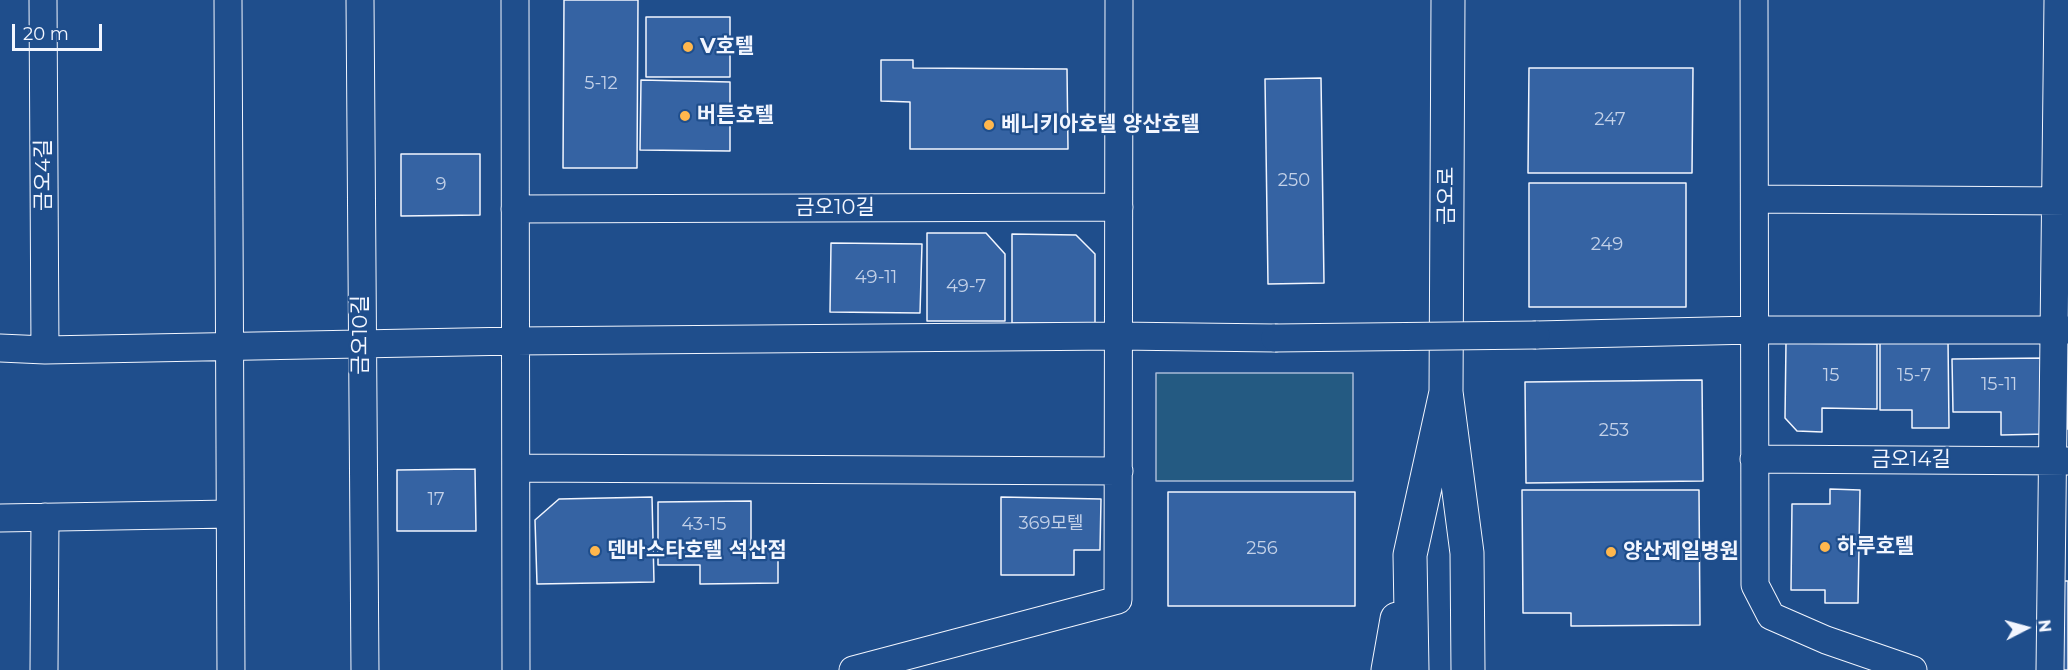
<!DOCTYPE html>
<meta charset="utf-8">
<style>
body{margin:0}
#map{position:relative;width:2068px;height:670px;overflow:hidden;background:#1f4e8c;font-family:Montserrat,sans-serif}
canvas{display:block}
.north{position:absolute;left:1996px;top:598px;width:60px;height:60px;-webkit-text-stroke:4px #1f4e8c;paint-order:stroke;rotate:84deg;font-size:16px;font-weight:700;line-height:24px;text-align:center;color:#f2f6ff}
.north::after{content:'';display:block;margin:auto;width:21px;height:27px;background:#f2f6ff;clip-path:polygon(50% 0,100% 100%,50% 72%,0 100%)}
.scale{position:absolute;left:12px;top:24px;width:90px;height:27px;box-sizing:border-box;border:3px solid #f2f6ff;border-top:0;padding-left:8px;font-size:18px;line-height:21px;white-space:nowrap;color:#f2f6ff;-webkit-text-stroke:4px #1f4e8c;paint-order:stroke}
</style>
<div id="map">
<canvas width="2068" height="670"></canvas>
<div class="north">N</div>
<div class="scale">20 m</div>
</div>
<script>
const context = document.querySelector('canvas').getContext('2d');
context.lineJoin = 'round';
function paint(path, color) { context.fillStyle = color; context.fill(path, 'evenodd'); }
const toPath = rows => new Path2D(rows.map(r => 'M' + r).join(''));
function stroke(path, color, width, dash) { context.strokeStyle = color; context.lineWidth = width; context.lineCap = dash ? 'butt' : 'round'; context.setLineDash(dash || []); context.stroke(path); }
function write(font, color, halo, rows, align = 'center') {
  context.font = font + ' Montserrat,"Noto Sans KR",sans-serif'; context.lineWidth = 4.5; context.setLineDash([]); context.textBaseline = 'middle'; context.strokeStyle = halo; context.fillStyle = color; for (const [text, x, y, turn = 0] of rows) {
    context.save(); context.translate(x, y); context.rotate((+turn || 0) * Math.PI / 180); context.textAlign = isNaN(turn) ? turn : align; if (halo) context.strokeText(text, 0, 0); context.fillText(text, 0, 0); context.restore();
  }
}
const green = toPath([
 [1156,373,1353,373,1353,481,1156,481,1156,373]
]);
paint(green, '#245a82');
stroke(green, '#a8bbd7', 1.5);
const building = toPath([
 [564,0,638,0,637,168,563,168,564,0],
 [646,17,730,17,730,77,646,77,646,17],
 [881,60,913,60,913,68,1067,69,1068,149,910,149,910,102,881,101,881,60],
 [1529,68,1693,68,1692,173,1528,173,1529,68],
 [1321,78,1324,283,1268,284,1265,79,1321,78],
 [641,80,730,82,730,151,640,150,641,80],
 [401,154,480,154,480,215,401,216,401,154],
 [1529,183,1686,183,1686,307,1529,307,1529,183],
 [927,233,986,233,1005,254,1005,321,927,321,927,233],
 [1012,234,1076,235,1095,254,1095,323,1012,323,1012,234],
 [831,243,922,244,920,313,830,312,831,243],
 [1948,340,1949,428,1912,428,1912,410,1880,410,1880,341,1948,340],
 [1786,343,1877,344,1877,409,1822,408,1822,432,1797,431,1785,418,1786,343],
 [2046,358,2047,434,2001,435,2001,412,1953,412,1952,359,2046,358],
 [2066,363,2068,363,2068,429,2067,429,2066,363],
 [1702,380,1703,481,1526,483,1525,382,1702,380],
 [475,469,476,531,397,531,397,470,475,469],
 [1830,489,1860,490,1858,603,1825,603,1825,590,1791,590,1792,504,1830,504,1830,489],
 [1522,490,1699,490,1700,625,1571,626,1571,613,1523,613,1522,490],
 [1168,492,1355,492,1355,606,1168,606,1168,492],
 [652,497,654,582,537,584,535,520,559,499,652,497],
 [1001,497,1101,499,1100,550,1074,550,1074,575,1001,575,1001,497],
 [751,501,751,548,778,548,778,583,700,584,700,565,658,565,658,502,751,501],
 [2061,581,2068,581,2068,670,2060,670,2061,581]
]);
paint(building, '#3563a3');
stroke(building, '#f2f6ff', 1.5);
const street = toPath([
 [43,0,45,350],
 [228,0,231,670],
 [360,0,365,670],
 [515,0,516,670],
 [1754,0,1755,585,1771,616,1826,640,1913,670],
 [1755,199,2068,201],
 [515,209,1119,207],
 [1536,335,1754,330,2068,330],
 [0,348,45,350,516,341,1118,336,1275,338],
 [1754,459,2068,461],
 [516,468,1119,471],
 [0,518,230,514],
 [44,670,45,517],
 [853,670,1118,600,1119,0],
 [2050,670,2058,0]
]);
const primary = toPath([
 [1446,392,1448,0],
 [1388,670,1397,619],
 [1412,670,1410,555,1446,392,1467,553,1468,670]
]);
stroke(street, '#f2f6ff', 29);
stroke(primary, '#f2f6ff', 35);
stroke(street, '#1f4e8c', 27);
stroke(primary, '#1f4e8c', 33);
const streetBridge = toPath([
 [1275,338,1536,335]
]);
stroke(streetBridge, '#f2f6ff', 29, []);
stroke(streetBridge, '#1f4e8c', 27);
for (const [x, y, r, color] of [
 [688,47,6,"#ffb74d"],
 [685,116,6,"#ffb74d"],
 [989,125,6,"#ffb74d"],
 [1825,547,6,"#ffb74d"],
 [595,551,6,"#ffb74d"],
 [1611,552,6,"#ffb74d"]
]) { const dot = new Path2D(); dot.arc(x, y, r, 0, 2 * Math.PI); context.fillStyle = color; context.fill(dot); stroke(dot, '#1f4e8c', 2); }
write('18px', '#c3d1e8', null, [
 ["5-12",601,84],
 ["247",1610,120],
 ["250",1294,181],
 ["9",441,185],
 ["249",1607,245],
 ["49-11",876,278],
 ["49-7",966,287],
 ["15",1831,376],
 ["15-7",1914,376],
 ["15-11",1999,385],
 ["253",1614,431],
 ["17",436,500],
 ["369모텔",1051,524],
 ["43-15",704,525],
 ["256",1262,549]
]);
write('bold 21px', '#f2f6ff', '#1f4e8c', [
 ["V호텔",700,47],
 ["버튼호텔",697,116],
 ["베니키아호텔 양산호텔",1001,125],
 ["하루호텔",1837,547],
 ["덴바스타호텔 석산점",607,551],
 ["양산제일병원",1623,552]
], 'left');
write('21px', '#f2f6ff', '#1f4e8c', [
 ["금오4길",44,175,-90],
 ["금오로",1447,196,-90],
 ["금오10길",835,208],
 ["금오10길",361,335,-90],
 ["금오14길",1911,460]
]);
</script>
